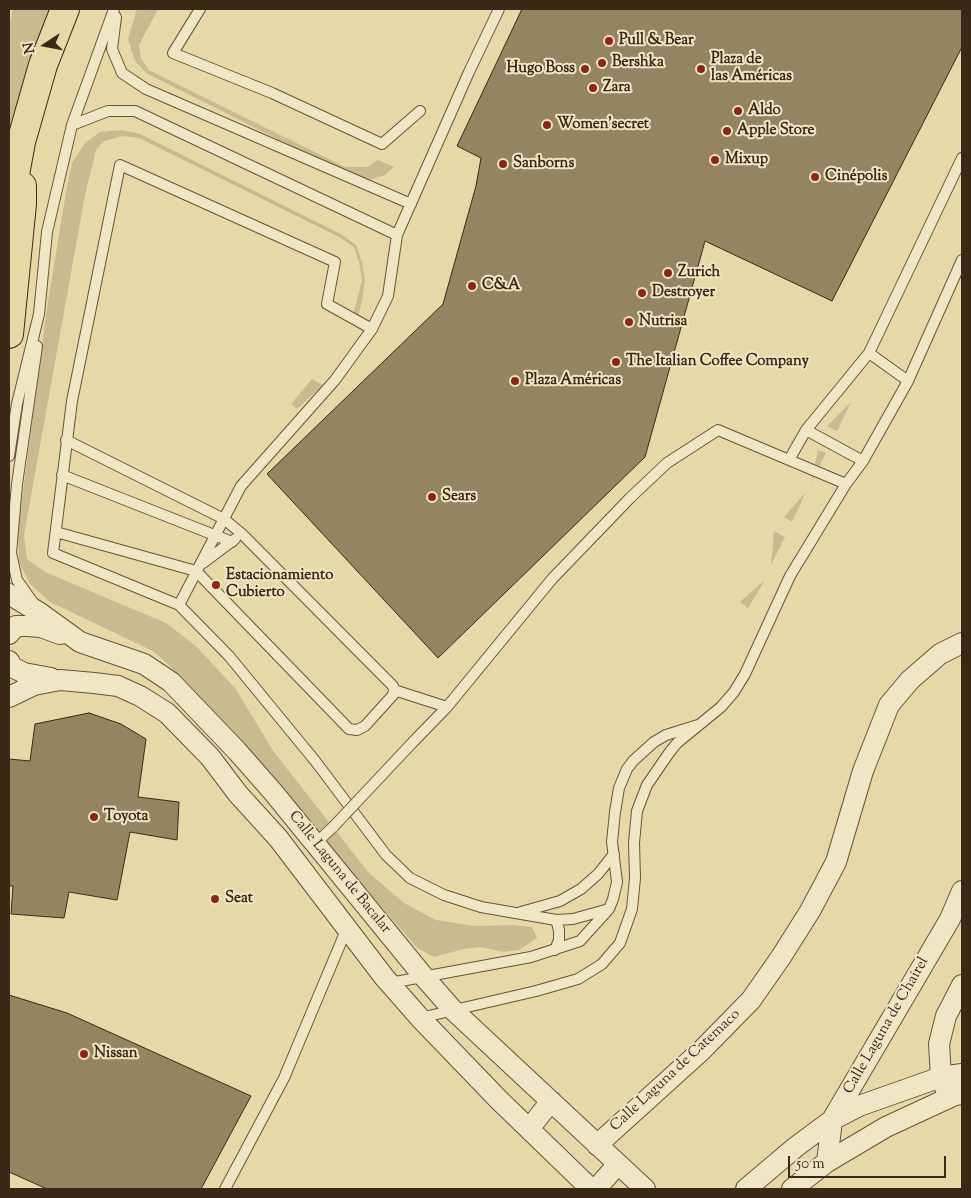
<!DOCTYPE html>
<meta charset="utf-8">
<style>
body{margin:0}
#map{position:relative;width:971px;height:1198px;overflow:hidden;background:#e6d9a7;font-family:"Sorts Mill Goudy",serif}
canvas{display:block}
.frame{position:absolute;inset:0;border:10px solid #3c2817;pointer-events:none}
.north{position:absolute;left:20px;top:20px;width:50px;height:50px;-webkit-text-stroke:4px #efe6c6;paint-order:stroke;rotate:259deg;font-size:14px;font-weight:700;line-height:20px;text-align:center;color:#3c2817}
.north::after{content:'';display:block;margin:auto;width:18px;height:22px;background:#3c2817;clip-path:polygon(50% 0,100% 100%,50% 72%,0 100%)}
.scale{position:absolute;left:788px;top:1156px;width:158px;height:22px;box-sizing:border-box;border:2px solid #3c2817;border-top:0;padding-left:6px;font-size:15px;line-height:18px;white-space:nowrap;color:#3c2817;-webkit-text-stroke:4px #efe6c6;paint-order:stroke}
</style>
<div id="map">
<canvas width="971" height="1198"></canvas>
<div class="frame"></div>
<div class="north">N</div>
<div class="scale">50 m</div>
</div>
<script>
const context = document.querySelector('canvas').getContext('2d');
context.lineJoin = 'round';
function paint(path, color) { context.fillStyle = color; context.fill(path, 'evenodd'); }
const toPath = rows => new Path2D(rows.map(r => 'M' + r).join(''));
function stroke(path, color, width, dash) { context.strokeStyle = color; context.lineWidth = width; context.lineCap = dash ? 'butt' : 'round'; context.setLineDash(dash || []); context.stroke(path); }
function write(font, color, halo, rows, align = 'center') {
  context.font = font + ' "Sorts Mill Goudy",serif'; context.lineWidth = 4; context.setLineDash([]); context.textBaseline = 'middle'; context.strokeStyle = halo; context.fillStyle = color; for (const [text, x, y, turn = 0] of rows) {
    context.save(); context.translate(x, y); context.rotate((+turn || 0) * Math.PI / 180); context.textAlign = isNaN(turn) ? turn : align; if (halo) context.strokeText(text, 0, 0); context.fillText(text, 0, 0); context.restore();
  }
}
paint(toPath([
 [13,9,63,9,9,147,9,28],
 [137,9,158,9,139,45,141,59,149,70,345,167,368,167,378,160,394,167,385,175,370,180,343,172,146,73,135,61,128,39],
 [122,130,140,134,341,234,356,245,362,262,365,280,362,301,358,316,353,315,362,280,359,262,354,247,339,237,139,138,122,136,104,141,96,150,85,195,24,535,27,559,45,572,166,623,196,646,235,688,274,752,368,872,404,903,436,920,475,926,513,925,532,927,537,938,519,950,503,952,481,947,464,949,434,957,417,948,259,765,172,668,153,651,50,602,30,584,19,562,18,529,47,308,66,192,72,163,85,143,100,132],
 [312,379,323,385,297,409,291,404],
 [851,402,837,431,827,426],
 [818,450,826,453,811,483],
 [806,492,792,522,784,517],
 [774,531,785,537,771,565],
 [765,580,748,608,740,602]
]), '#c9bb8f');
const building = toPath([
 [522,9,962,9,962,47,832,301,705,241,645,457,438,658,267,474,443,304,476,186,481,158,457,146,522,9],
 [89,713,121,724,146,739,138,797,179,802,177,840,130,832,117,900,69,892,64,918,11,914,13,886,9,886,9,759,30,761,35,724,89,713],
 [9,995,67,1013,251,1096,201,1189,47,1189,9,1172,9,995]
]);
paint(building, '#948462');
stroke(building, '#3c2817', 1);
const service = toPath([
 [200,9,173,53,272,93,382,144,420,111],
 [116,17,112,49,122,73,146,89,411,204],
 [72,125,108,111,135,111,397,235],
 [372,329,327,304,335,262,120,165,72,401,53,553,179,605,229,656,316,762,386,855,410,878,444,895,481,907,556,920,573,919,609,909],
 [869,353,908,381],
 [806,430,863,461],
 [9,456,17,404,39,314,47,232,72,125,114,9],
 [789,460,806,430,869,353,962,158],
 [62,475,232,542],
 [56,532,196,571,349,729,357,730,365,726,393,695,394,690,393,686,242,534,224,519,66,440],
 [203,563,235,539],
 [34,604,17,580,11,553,17,484,37,346],
 [179,605,241,486,335,380,372,329,388,296,397,235,469,72,499,9],
 [394,690,447,707],
 [413,742,447,707,552,579,630,498,667,463,718,430,846,484],
 [315,844,334,826],
 [521,912,560,901,581,889,598,874,614,854],
 [555,950,559,940,559,930,556,920],
 [390,983,531,957,580,941,609,909,613,899,617,882,612,842,615,812,619,788,627,769,633,761,654,742,666,735,698,725],
 [420,1018,536,991,578,979,602,964,620,943,632,909,635,878,634,843,637,811,647,785,669,753,677,743,721,707,734,692,745,674,790,576,846,484,863,461,908,381,962,260],
 [225,1189,284,1078,347,928]
]);
const minor = toPath([
 [9,594,40,613,80,642,144,664,171,682,237,751,273,792,424,977,453,1010,645,1189],
 [9,634,16,626,27,626,41,627,60,634],
 [9,661,12,667,24,673,51,678],
 [9,697,34,685,60,680,94,683,118,686,140,696,167,713,210,757,238,794,278,838,384,977,420,1018,499,1100,591,1189],
 [946,1090,941,1077,939,1044,946,1016,962,985],
 [529,1129,551,1101],
 [597,1145,702,1050,751,1000,781,957,810,911,836,862,863,771,889,705,910,680,940,654,962,643],
 [827,1162,832,1120,950,919,962,891],
 [596,1189,618,1164],
 [746,1189,797,1146,832,1120,859,1106,927,1082,941,1077,962,1074],
 [792,1189,827,1162,886,1127,955,1095,962,1094]
]);
const trunk = toPath([
 [9,207,21,142,43,65,65,9],
 [9,334,22,204,22,186]
]);
stroke(service, '#66543b', 12);
stroke(minor, '#66543b', 22);
stroke(trunk, '#3c2817', 30);
stroke(service, '#efe6c6', 10);
stroke(minor, '#efe6c6', 20);
stroke(trunk, '#e6d9a7', 28);
const serviceBridge = toPath([
 [334,826,413,742]
]);
stroke(serviceBridge, '#66543b', 12, []);
stroke(serviceBridge, '#efe6c6', 10);
for (const [x, y, r, color] of [
 [609,41,5,"#8f2418"],
 [602,63,5,"#8f2418"],
 [585,69,5,"#8f2418"],
 [701,69,5,"#8f2418"],
 [593,88,5,"#8f2418"],
 [738,111,5,"#8f2418"],
 [547,125,5,"#8f2418"],
 [727,131,5,"#8f2418"],
 [715,160,5,"#8f2418"],
 [503,164,5,"#8f2418"],
 [815,177,5,"#8f2418"],
 [668,273,5,"#8f2418"],
 [472,286,5,"#8f2418"],
 [642,293,5,"#8f2418"],
 [629,322,5,"#8f2418"],
 [616,362,5,"#8f2418"],
 [515,381,5,"#8f2418"],
 [432,497,5,"#8f2418"],
 [216,585,5,"#8f2418"],
 [94,817,5,"#8f2418"],
 [215,899,5,"#8f2418"],
 [84,1054,5,"#8f2418"]
]) { const dot = new Path2D(); dot.arc(x, y, r, 0, 2 * Math.PI); context.fillStyle = color; context.fill(dot); stroke(dot, '#efe6c6', 2); }
write('bold 15px', '#3c2817', '#efe6c6', [
 ["Pull & Bear",619,41],
 ["Plaza de",711,60],
 ["las Américas",711,77],
 ["Bershka",612,63],
 ["Hugo Boss",575,69,"right"],
 ["Zara",603,88],
 ["Aldo",748,111],
 ["Women'secret",557,125],
 ["Apple Store",737,131],
 ["Mixup",725,160],
 ["Sanborns",513,164],
 ["Cinépolis",825,177],
 ["Zurich",678,273],
 ["C&A",482,286],
 ["Destroyer",652,293],
 ["Nutrisa",639,322],
 ["The Italian Coffee Company",626,362],
 ["Plaza Américas",525,381],
 ["Sears",442,497],
 ["Estacionamiento",226,576],
 ["Cubierto",226,593],
 ["Toyota",104,817],
 ["Seat",225,899],
 ["Nissan",94,1054]
], 'left');
write('15px', '#3c2817', '#efe6c6', [
 ["Calle Laguna de Bacalar",339,873,51],
 ["Calle Laguna de Chairel",887,1026,-60],
 ["Calle Laguna de Catemaco",676,1071,-43]
]);
</script>
